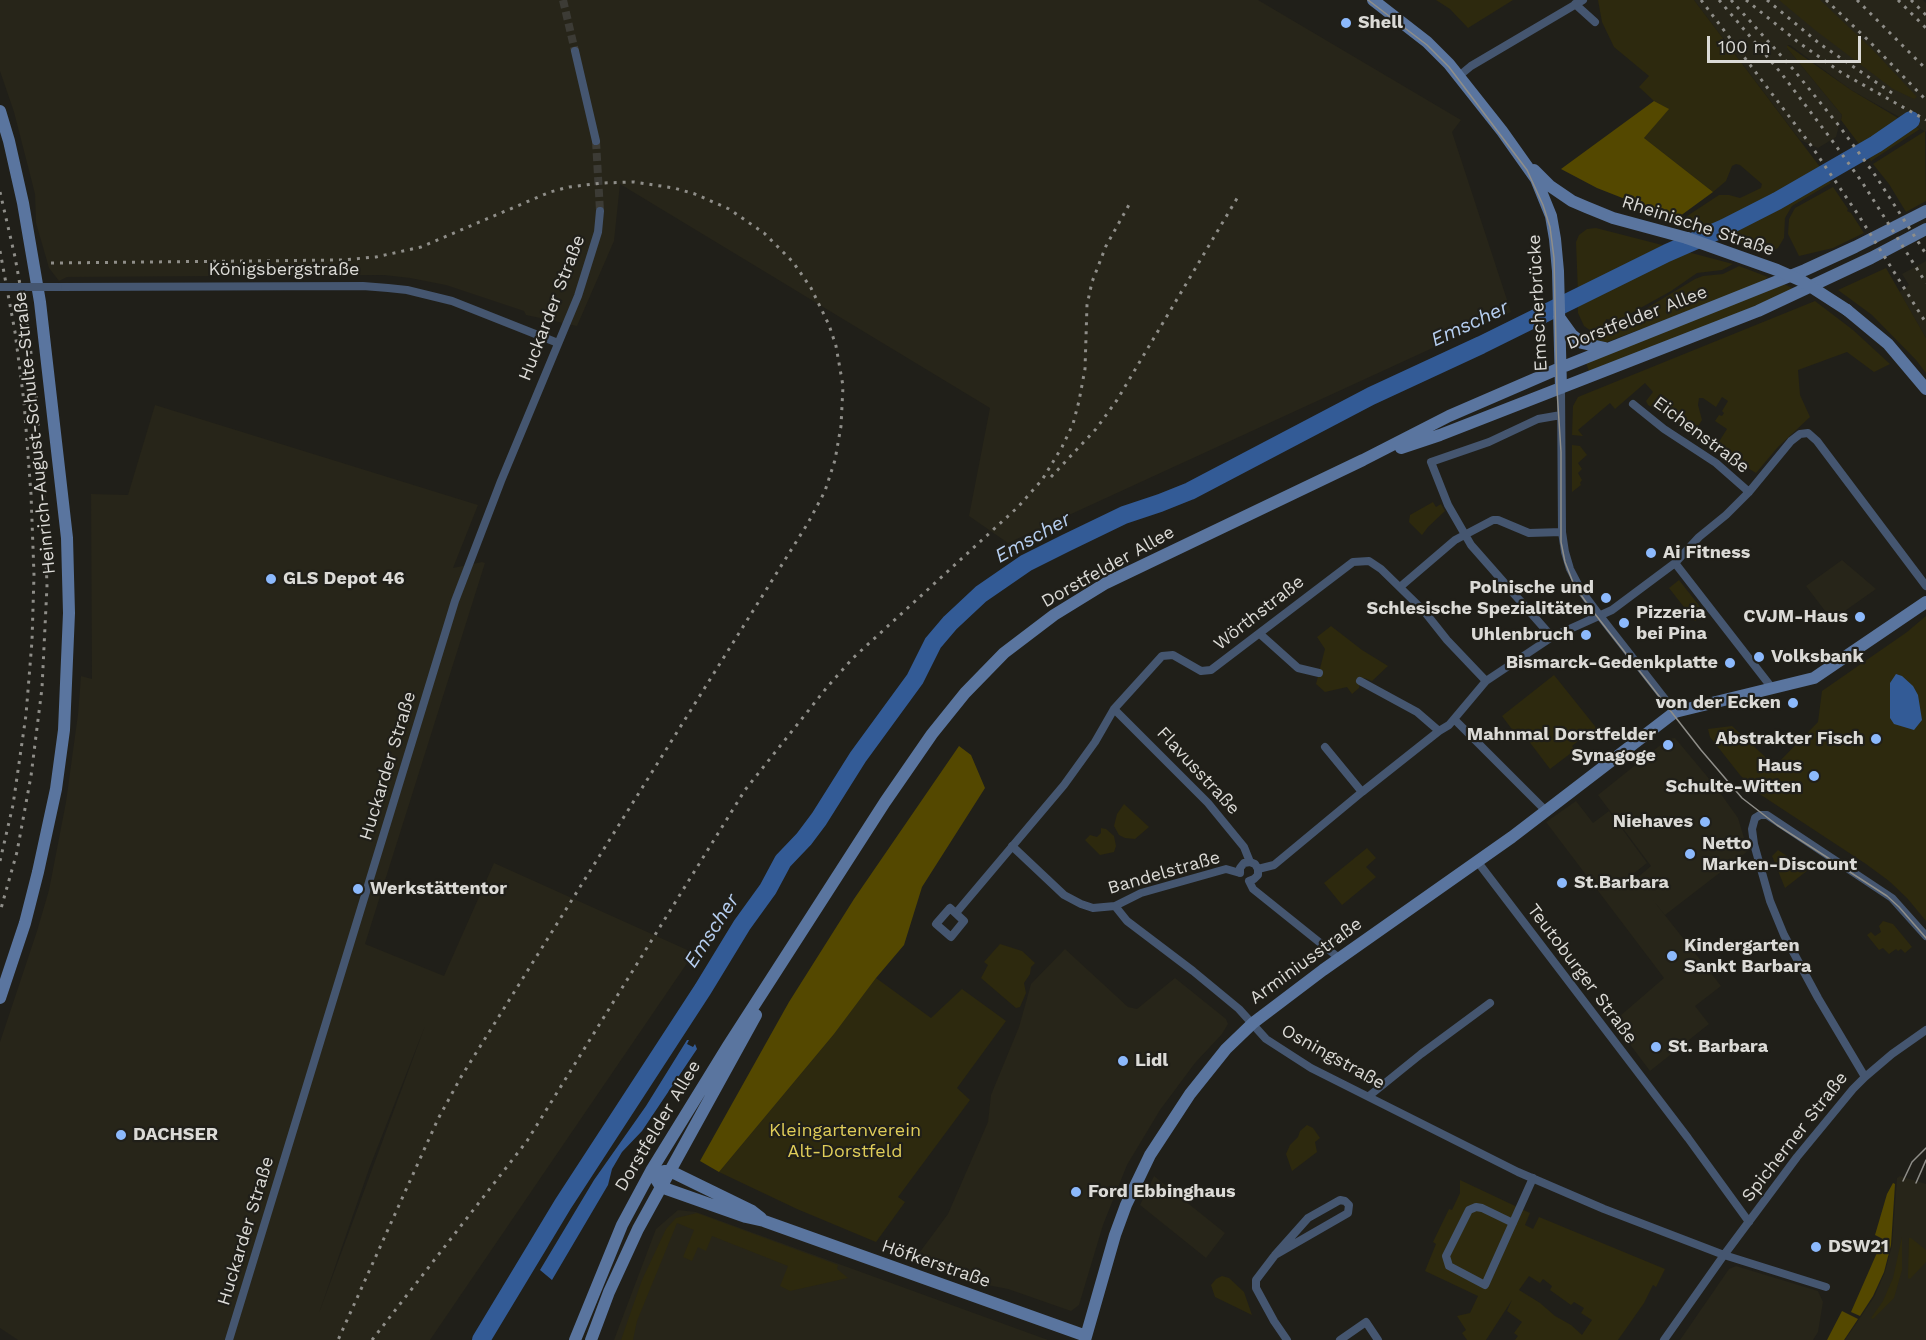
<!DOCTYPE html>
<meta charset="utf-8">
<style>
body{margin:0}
#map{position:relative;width:1926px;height:1340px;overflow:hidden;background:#201f19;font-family:"Work Sans",sans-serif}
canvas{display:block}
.scale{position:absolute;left:1707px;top:36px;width:154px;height:27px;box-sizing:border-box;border:3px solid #dbdad6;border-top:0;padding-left:8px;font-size:18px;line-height:21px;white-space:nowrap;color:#dbdad6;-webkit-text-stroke:4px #201f19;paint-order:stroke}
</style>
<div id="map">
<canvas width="1926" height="1340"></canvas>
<div class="scale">100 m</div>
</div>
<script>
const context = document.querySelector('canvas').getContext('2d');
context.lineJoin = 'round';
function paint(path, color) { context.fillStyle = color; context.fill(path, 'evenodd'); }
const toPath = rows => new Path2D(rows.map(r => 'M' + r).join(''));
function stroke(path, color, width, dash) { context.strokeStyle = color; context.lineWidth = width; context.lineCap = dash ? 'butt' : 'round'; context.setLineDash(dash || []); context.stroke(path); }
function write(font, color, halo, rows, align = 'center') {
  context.font = font + ' "Work Sans",sans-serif'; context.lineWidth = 4.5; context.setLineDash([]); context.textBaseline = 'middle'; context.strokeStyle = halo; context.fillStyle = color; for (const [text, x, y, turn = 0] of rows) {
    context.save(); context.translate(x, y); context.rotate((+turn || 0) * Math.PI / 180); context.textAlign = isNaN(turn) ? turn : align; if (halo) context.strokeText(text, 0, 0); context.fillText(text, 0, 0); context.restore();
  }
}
paint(toPath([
 [0,0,1258,0,1461,120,1452,132,1511,312,1008,543,969,516,990,408,620,184,614,241,577,326,526,315,524,311,446,285,410,278,384,275,67,277,59,281,49,268,36,223,35,194,14,112,0,71],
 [1694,0,1923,0,1926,3,1926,132,1851,90,1790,45,1787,45,1787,48,1842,115,1836,137,1818,148,1800,140],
 [1926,261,1926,338,1899,292,1909,285,1902,274],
 [155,405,478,505,453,568,482,562,485,563,365,944,444,976,494,863,694,953,430,1340,18,1340,0,1328,0,1042,37,931,49,890,66,802,78,714,81,676,92,679,91,494,128,495],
 [425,1026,319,1313,369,1169],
 [1842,560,1876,589,1832,620,1806,586],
 [1675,738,1716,787,1738,818,1748,851,1665,915,1652,899,1721,986,1695,1006,1709,1024,1650,1071,1613,1022,1664,978,1546,822,1576,801,1593,823,1609,811,1647,863,1633,874,1637,878,1651,866,1598,795,1668,739],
 [1065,949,1128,1007,1137,1009,1175,978,1226,1019,1228,1024,1222,1034,1195,1063,1160,1110,1127,1165,1103,1225,1079,1305,1071,1311,1008,1289,977,1283,914,1260,948,1214,988,1122,991,1095,1019,1027,1031,984],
 [1154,1176,1225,1233,1206,1258,1140,1205],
 [1900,1176,1926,1184,1926,1340,1845,1340,1874,1297,1885,1272,1892,1245,1897,1178],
 [678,1210,696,1212,1048,1340,614,1340,656,1229],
 [1736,1266,1818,1291,1823,1302,1818,1332,1813,1340,1680,1340,1729,1269]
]), '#272519');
paint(toPath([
 [1436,0,1513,0,1468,28,1450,9],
 [1598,0,1694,0,1823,171,1710,232,1681,220,1719,195,1729,195,1740,198,1761,188,1762,184,1740,165,1736,164,1732,166,1726,181,1713,192,1644,138,1668,109,1654,101,1639,87,1649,76,1614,47,1602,22],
 [1779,0,1820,0,1871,48,1917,97,1914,99,1893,89,1815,30],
 [1787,45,1851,90,1903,121,1862,148,1841,120,1842,115,1787,48],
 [1911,124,1920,129,1871,161,1866,153],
 [1925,131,1926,201,1906,212,1889,184,1873,164],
 [1825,175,1831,183,1792,206,1785,218,1784,238,1778,248,1768,253,1719,235],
 [1833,187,1848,209,1847,211,1851,213,1864,233,1833,248,1799,256,1788,234,1789,219,1795,208],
 [1596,228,1670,247,1674,248,1578,293,1576,242,1579,235,1587,229],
 [1684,251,1733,264,1722,270,1697,273,1671,291,1617,321,1606,319,1605,327,1594,333,1584,326,1578,313,1578,301,1606,285],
 [1739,266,1768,277,1761,283,1644,328,1607,342,1591,341,1592,338,1596,339,1695,279,1703,276,1723,274],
 [1886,268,1926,338,1926,373,1916,360,1872,315,1838,290],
 [1784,284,1794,289,1728,318,1589,371,1586,363],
 [1815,301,1853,330,1890,364,1874,372,1847,352,1798,370,1800,395,1810,417,1778,447,1756,473,1715,448,1727,429,1715,421,1719,415,1722,416,1724,413,1722,411,1728,401,1722,397,1716,407,1703,398,1699,398,1698,405,1702,420,1694,432,1648,405,1646,401,1653,392,1645,383,1615,409,1610,403,1578,430,1583,436,1572,435,1573,406,1578,397],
 [1572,445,1580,446,1587,455,1578,463,1582,469,1578,473,1582,480,1580,483,1581,485,1572,492],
 [1433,502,1436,507,1441,504,1445,511,1428,527,1422,535,1409,522,1410,515],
 [1679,580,1705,613,1695,621,1669,588],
 [1926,616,1926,921,1907,898,1889,881,1866,864,1758,793,1740,775,1710,737,1708,729,1732,726,1775,766,1818,722,1822,691,1907,632],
 [1331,626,1362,650,1388,666,1372,681,1364,678,1360,681,1359,688,1352,694,1347,687,1325,692,1316,684,1325,649,1317,637],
 [1554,675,1598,730,1586,739,1583,737,1572,746,1575,750,1550,769,1525,736,1520,740,1502,716],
 [1124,804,1149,827,1135,839,1125,838,1119,835,1114,826,1117,814],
 [1101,828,1106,829,1114,836,1116,846,1114,852,1100,855,1085,840,1090,835,1097,837,1101,833],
 [1367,848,1376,858,1366,867,1376,877,1342,905,1324,883],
 [1778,850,1808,870,1785,888,1772,856],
 [1883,921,1893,924,1912,947,1905,953,1901,949,1898,951,1896,949,1889,954,1883,948,1879,950,1867,935,1871,932,1875,936,1881,932,1879,926],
 [1000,944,1022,951,1035,963,1031,967,1030,974,1024,983,1026,993,1020,1007,1016,1008,981,978,988,965,984,962],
 [876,978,931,1018,962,989,1006,1021,957,1088,970,1100,898,1197,905,1202,876,1242,797,1209,719,1172,834,1034],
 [1307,1125,1313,1128,1320,1138,1315,1142,1317,1152,1292,1171,1286,1154,1290,1145,1298,1137,1300,1131],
 [1460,1180,1530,1213,1525,1225,1533,1229,1539,1217,1665,1269,1656,1287,1653,1285,1644,1303,1618,1340,1515,1340,1518,1336,1514,1333,1522,1322,1507,1311,1512,1300,1486,1340,1467,1340,1462,1333,1466,1330,1457,1316,1470,1313,1478,1296,1425,1271,1436,1244,1433,1242,1449,1209,1452,1210,1460,1193],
 [1529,1276,1540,1283,1543,1279,1552,1286,1550,1290,1571,1305,1574,1302,1584,1308,1581,1313,1592,1320,1582,1335,1571,1325,1555,1316,1540,1303,1519,1290],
 [697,1213,838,1265,837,1269,848,1278,790,1291,780,1286,788,1266,712,1236,706,1251,698,1247,692,1261,683,1257,694,1230,677,1223,637,1321,633,1340,621,1340,642,1280,666,1229,676,1218],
 [1902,1237,1902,1270,1894,1298,1873,1319,1871,1318,1883,1301,1893,1278],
 [1909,1238,1911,1238,1926,1250,1926,1262,1910,1279,1908,1278],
 [1222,1276,1229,1278,1244,1292,1252,1315,1215,1297,1211,1285,1216,1279]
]), '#2d290e');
paint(toPath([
 [1654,101,1669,109,1644,138,1713,192,1676,219,1597,188,1561,169],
 [959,746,971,755,985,788,922,887,904,945,876,978,834,1034,719,1172,700,1161,789,1002,854,899],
 [1893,1183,1895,1184,1891,1245,1884,1272,1873,1296,1860,1316,1851,1312,1883,1239,1875,1235,1887,1194],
 [1842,1311,1858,1319,1844,1340,1827,1340]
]), '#544800');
paint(toPath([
 [1896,674,1902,676,1913,686,1918,695,1922,720,1914,730,1894,724,1890,718,1890,683],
 [687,1040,689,1040,687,1044,693,1047,695,1044,697,1049,642,1131,622,1152,612,1169,608,1185,552,1280,540,1270,594,1180,646,1106]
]), '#335b96');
stroke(toPath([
 [481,1340,563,1204,703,989,742,925,768,889,783,861,804,839,819,819,858,757,915,679,933,643,950,623,981,594,1026,563,1066,543,1124,515,1160,503,1190,491,1371,396,1481,345,1667,253,1724,228,1777,201,1876,144,1911,120]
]), '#335b96', 18);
stroke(toPath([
 [563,0,575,51],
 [596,141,600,211]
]), '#3c3b35', 8, [8, 4]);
stroke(toPath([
 [1575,4,1595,22],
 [575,51,596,141],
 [1459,76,1471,66,1583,0],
 [58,287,363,286,388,288,407,290,452,301,558,343],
 [1561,388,1562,532,1565,552,1570,569,1582,592,1600,616,1675,712],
 [1633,404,1664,429,1716,463,1749,492],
 [1675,563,1772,688],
 [1400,587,1455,540,1493,520,1498,520,1529,533,1562,532],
 [1260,634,1298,668,1319,673],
 [1552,637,1471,545,1448,505,1431,462,1489,442,1538,419,1561,415],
 [1360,681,1417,712,1439,731],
 [1114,709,1208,803,1244,847,1250,862],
 [1455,720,1546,811],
 [1325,747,1362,792],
 [1012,846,1064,895,1081,904,1093,908,1115,906,1141,893,1226,869,1240,873],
 [1477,861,1688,1138,1749,1222],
 [1258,869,1274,865,1362,792,1439,731,1449,725,1486,681,1552,637,1612,610,1675,563,1699,537,1726,515,1749,492,1791,441,1800,434,1808,433,1817,441,1926,586],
 [1240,873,1240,868,1244,863,1250,862,1255,864,1258,869,1258,875,1254,879,1249,881],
 [1249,881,1253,889,1339,958],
 [1115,906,1127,921,1193,971,1239,1009,1266,1039,1311,1068,1518,1172,1604,1209,1724,1255,1826,1287],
 [950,908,964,921,951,937,936,924,950,908],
 [956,913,1064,785,1095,742,1114,709,1162,656,1173,655,1201,671,1211,670,1353,562,1369,561,1381,569,1424,611,1447,640,1486,681],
 [1865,1077,1818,998,1784,935,1770,901,1754,844,1752,829,1755,818,1760,815,1767,815,1892,898,1926,936],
 [1369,1096,1421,1054,1490,1003],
 [1513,1223,1482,1208,1476,1207,1469,1210,1446,1256,1449,1266,1485,1285,1533,1178],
 [1275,1255,1348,1213,1349,1205,1345,1201,1340,1200,1308,1218,1275,1255,1256,1280,1256,1288,1274,1321,1287,1340],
 [229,1340,455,601,501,481,578,296,598,232,600,211],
 [1340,1340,1366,1322,1378,1340],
 [1664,1340,1724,1255,1797,1157,1853,1089,1865,1077,1892,1054,1926,1030]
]), '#455670', 8);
stroke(toPath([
 [1373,0,1427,42,1449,64,1502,131,1536,179,1551,216,1555,239,1558,271,1561,388],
 [0,111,9,141,23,203,40,302,67,538,69,613,64,730,56,789,38,872,25,923,0,998],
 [1534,170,1550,186,1572,201,1586,207,1613,218,1687,238],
 [1847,310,1888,344,1926,389],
 [1559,317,1572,335,1582,343,1605,348],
 [1401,448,1440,435,1758,311,1871,258,1926,229],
 [651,1171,661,1187,746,1217,764,1221,1086,1336],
 [664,1171,670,1171,752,1211,761,1218],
 [575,1340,622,1225,651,1171,728,1046,885,802,932,734,965,693,1004,653,1054,615,1106,583,1363,460,1449,416,1560,368,1805,270,1855,247,1926,211],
 [591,1340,609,1292,638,1229,756,1015],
 [1085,1340,1115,1235,1126,1205,1150,1155,1190,1094,1226,1049,1253,1023,1323,970,1512,837,1675,712,1814,678,1926,602]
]), '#5a759f', 12);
stroke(toPath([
 [1368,0,1427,45,1449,67,1527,170,1543,205,1550,227,1554,258,1557,390,1561,452,1561,542,1565,562,1574,585,1588,605,1701,750,1742,798,1777,825,1887,896,1899,907,1926,938],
 [1903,1181,1912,1162,1926,1148],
 [1916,1183,1926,1160]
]), '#8f8e89', 1.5);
stroke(toPath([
 [1701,0,1810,144,1859,216,1926,323],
 [1719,0,1781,73,1831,139,1862,182,1926,283],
 [1731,0,1793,69,1840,127,1875,175,1926,254],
 [1746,0,1798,42,1842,73,1926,120],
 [1767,0,1820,44,1892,93],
 [1826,0,1869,41,1926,100],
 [1857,0,1926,69],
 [1898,0,1926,28],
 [1911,0,1926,15],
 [0,192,15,257,28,329,36,394,44,501,47,586,42,688,31,776,17,852,0,912],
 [0,251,15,332,24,402,31,494,34,575,32,641,26,715,13,805,0,861],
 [51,263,341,260,376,257,421,247,550,192,569,187,602,183,634,182,674,188,695,194,729,209,764,233,793,262,811,288,829,325,836,346,843,386,841,426,835,460,825,491,808,523,461,1077,438,1119,338,1340],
 [1051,477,1096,429,1117,400,1239,195],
 [372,1340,527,1141,745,790,828,686,853,658,1018,507,1042,480,1062,447,1073,424,1079,401,1085,369,1087,305,1092,282,1106,246,1130,203]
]), '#8f8e89', 3, [3, 6]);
stroke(toPath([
 [0,287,58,287]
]), '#455670', 8);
stroke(toPath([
 [1687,238,1777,270,1802,281,1847,310]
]), '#5a759f', 12);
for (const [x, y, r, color] of [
 [1346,23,6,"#8cb9fc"],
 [1651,553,6,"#8cb9fc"],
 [271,579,6,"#8cb9fc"],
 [1606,598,6,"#8cb9fc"],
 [1860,617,6,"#8cb9fc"],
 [1624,623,6,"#8cb9fc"],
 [1586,635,6,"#8cb9fc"],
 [1759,657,6,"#8cb9fc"],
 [1730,663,6,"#8cb9fc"],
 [1793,703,6,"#8cb9fc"],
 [1876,739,6,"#8cb9fc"],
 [1668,745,6,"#8cb9fc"],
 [1814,776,6,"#8cb9fc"],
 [1705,822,6,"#8cb9fc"],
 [1690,854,6,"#8cb9fc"],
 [1562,883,6,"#8cb9fc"],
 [358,889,6,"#8cb9fc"],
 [1672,956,6,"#8cb9fc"],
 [1656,1047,6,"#8cb9fc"],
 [1123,1061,6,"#8cb9fc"],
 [121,1135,6,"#8cb9fc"],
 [1076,1192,6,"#8cb9fc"],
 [1816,1247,6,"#8cb9fc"]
]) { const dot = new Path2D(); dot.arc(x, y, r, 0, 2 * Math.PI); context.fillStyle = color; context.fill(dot); stroke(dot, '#201f19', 2); }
write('bold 18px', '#dbdad6', '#201f19', [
 ["Shell",1358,23],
 ["Ai Fitness",1663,553],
 ["GLS Depot 46",283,579],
 ["Polnische und",1594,588,"right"],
 ["Schlesische Spezialitäten",1594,609,"right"],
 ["Pizzeria",1636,613],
 ["bei Pina",1636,634],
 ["CVJM-Haus",1848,617,"right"],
 ["Uhlenbruch",1574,635,"right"],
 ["Volksbank",1771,657],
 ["Bismarck-Gedenkplatte",1718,663,"right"],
 ["von der Ecken",1781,703,"right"],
 ["Mahnmal Dorstfelder",1656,735,"right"],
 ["Synagoge",1656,756,"right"],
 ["Abstrakter Fisch",1864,739,"right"],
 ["Haus",1802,766,"right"],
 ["Schulte-Witten",1802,787,"right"],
 ["Niehaves",1693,822,"right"],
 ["Netto",1702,844],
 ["Marken-Discount",1702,865],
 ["St.Barbara",1574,883],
 ["Werkstättentor",370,889],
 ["Kindergarten",1684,946],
 ["Sankt Barbara",1684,967],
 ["St. Barbara",1668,1047],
 ["Lidl",1135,1061],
 ["DACHSER",133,1135],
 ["Ford Ebbinghaus",1088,1192],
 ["DSW21",1828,1247]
], 'left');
write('18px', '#dbdad6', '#201f19', [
 ["Rheinische Straße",1698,226,18],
 ["Königsbergstraße",284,270],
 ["Emscherbrücke",1538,303,-93],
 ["Huckarder Straße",552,308,-69],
 ["Dorstfelder Allee",1637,318,-21],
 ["Heinrich-August-Schulte-Straße",35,433,-96],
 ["Eichenstraße",1701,435,37],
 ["Dorstfelder Allee",1108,567,-29],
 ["Wörthstraße",1259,613,-38],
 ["Huckarder Straße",388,766,-73],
 ["Flavusstraße",1198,771,47],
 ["Bandelstraße",1164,873,-16],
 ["Arminiusstraße",1306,961,-36],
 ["Teutoburger Straße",1582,974,53],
 ["Osningstraße",1333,1057,29],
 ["Dorstfelder Allee",658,1126,-59],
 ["Spicherner Straße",1795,1137,-52],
 ["Huckarder Straße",246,1231,-73],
 ["Höfkerstraße",936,1264,19]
]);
write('18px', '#e0cd59', '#201f19', [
 ["Kleingartenverein",845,1131],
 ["Alt-Dorstfeld",845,1152]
]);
write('italic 20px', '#b6cef0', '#201f19', [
 ["Emscher",1470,324,-25],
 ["Emscher",1033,538,-29],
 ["Emscher",712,931,-57]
]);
</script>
